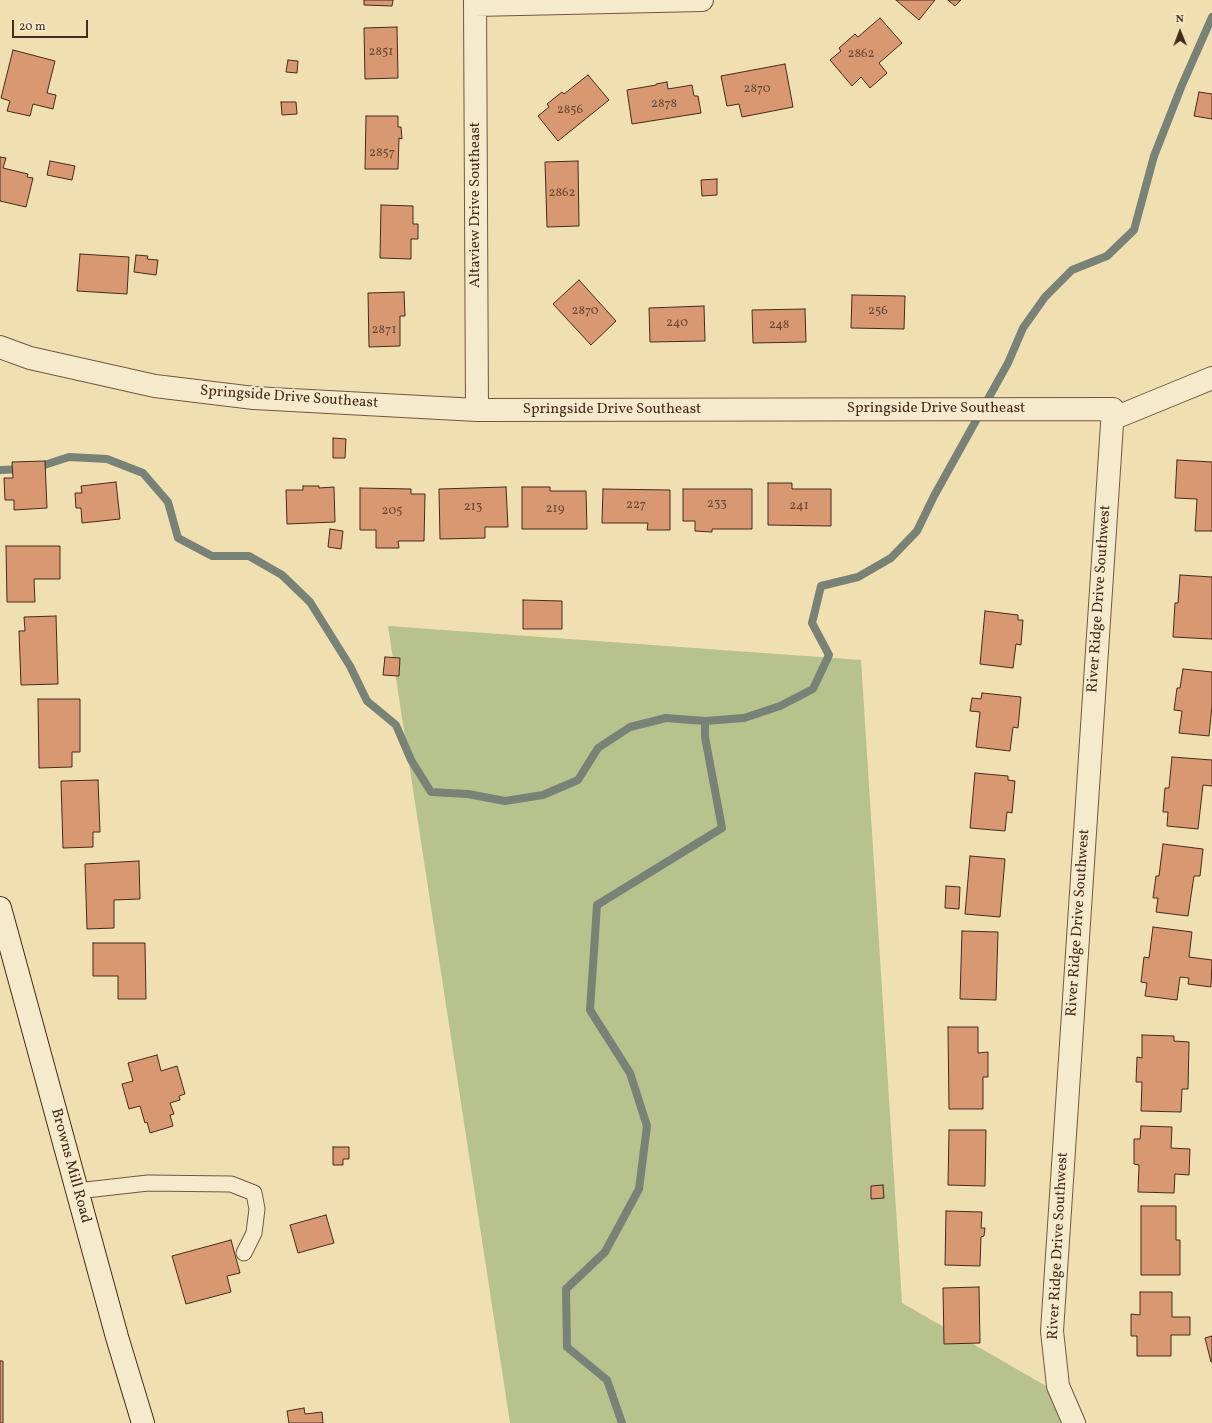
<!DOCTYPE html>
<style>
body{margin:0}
#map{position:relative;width:1212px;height:1423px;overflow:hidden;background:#f0dfb0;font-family:Vollkorn,serif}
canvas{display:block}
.north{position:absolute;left:1160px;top:12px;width:40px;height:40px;-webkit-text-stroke:3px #f5eacc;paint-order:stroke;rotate:359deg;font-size:11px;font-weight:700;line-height:16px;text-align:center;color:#472a1e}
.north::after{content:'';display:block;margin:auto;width:14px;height:18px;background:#472a1e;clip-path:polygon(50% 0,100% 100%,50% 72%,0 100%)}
.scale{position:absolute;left:12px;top:20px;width:76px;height:18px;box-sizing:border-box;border:2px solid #472a1e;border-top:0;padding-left:5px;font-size:12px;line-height:14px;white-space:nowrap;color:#472a1e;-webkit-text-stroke:3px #f5eacc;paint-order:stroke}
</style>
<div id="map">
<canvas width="1212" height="1423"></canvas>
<div class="north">N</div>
<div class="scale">20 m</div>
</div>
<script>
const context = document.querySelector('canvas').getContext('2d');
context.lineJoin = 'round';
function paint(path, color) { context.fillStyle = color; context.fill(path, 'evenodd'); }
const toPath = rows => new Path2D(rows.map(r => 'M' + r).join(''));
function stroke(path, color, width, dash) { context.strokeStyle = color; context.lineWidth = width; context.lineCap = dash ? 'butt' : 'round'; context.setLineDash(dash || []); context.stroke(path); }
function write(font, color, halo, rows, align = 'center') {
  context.font = font + ' Vollkorn,serif'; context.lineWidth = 4; context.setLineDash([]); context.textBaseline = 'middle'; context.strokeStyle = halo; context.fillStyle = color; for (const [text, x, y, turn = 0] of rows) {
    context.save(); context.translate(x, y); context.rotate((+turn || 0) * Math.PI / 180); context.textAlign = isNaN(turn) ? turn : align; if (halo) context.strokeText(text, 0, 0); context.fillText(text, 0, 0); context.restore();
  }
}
paint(toPath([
 [388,626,861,660,902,1303,1046,1386,1085,1423,510,1423]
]), '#b7c28d');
stroke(toPath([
 [35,468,69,457,107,459,143,473,168,502,178,538,212,556,249,556,282,575,310,602,350,666,367,701,396,725,411,760,431,792,468,794,505,801,543,795,578,780,598,748,630,727,666,718,705,721,744,718,780,706,813,689,829,655,812,623,821,586,858,577,891,558,917,531,934,496,1008,363,1023,328,1045,297,1072,270,1107,256,1134,230,1154,156,1182,85,1212,17],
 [0,470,23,469],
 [622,1423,607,1380,567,1347,566,1289,605,1252,639,1189,647,1126,630,1073,590,1010,597,905,722,828,705,737,705,721]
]), '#798277', 8);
const building = toPath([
 [364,0,393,0,392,6,364,5,364,0],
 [896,0,935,0,919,20,896,0],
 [948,0,961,0,955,6,948,0],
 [880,18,902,43,879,63,887,73,870,88,861,77,852,86,830,60,841,51,839,48,855,34,858,37,880,18],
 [397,27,398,78,365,79,364,28,397,27],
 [13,50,55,61,47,93,56,95,53,109,33,104,30,116,7,111,10,101,1,98,13,50],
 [288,60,298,61,297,73,286,72,288,60],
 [785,64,793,107,742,117,739,104,727,106,721,76,785,64],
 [588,75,609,100,558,141,538,116,549,107,547,104,562,92,564,94,588,75],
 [667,82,668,89,692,85,694,96,698,96,701,113,632,124,627,90,656,85,656,84,667,82],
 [1199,92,1212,94,1212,119,1194,116,1199,92],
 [281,102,296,102,297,114,282,115,281,102],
 [366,116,398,116,398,127,401,127,402,139,399,138,398,169,365,169,366,116],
 [0,157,6,158,3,168,28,174,27,177,33,178,26,207,0,201,0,157],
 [50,161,75,166,72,180,47,175,50,161],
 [578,161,579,226,547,227,545,162,578,161],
 [717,179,717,195,702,196,701,180,717,179],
 [381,205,413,206,413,224,418,224,418,239,411,239,411,259,380,258,381,205],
 [80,254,129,257,127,294,77,291,80,254],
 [136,255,148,256,147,259,158,260,156,275,134,272,136,255],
 [579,280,616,321,591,345,553,304,579,280],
 [404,292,405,316,400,316,400,346,369,347,368,293,404,292],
 [852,295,905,296,904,329,851,328,852,295],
 [704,306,705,341,650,342,649,308,704,306],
 [805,309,806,342,753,343,752,310,805,309],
 [333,438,346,439,345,458,333,458,333,438],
 [1177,460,1212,462,1212,531,1195,531,1197,499,1175,498,1177,460],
 [45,461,47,508,14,510,14,500,5,500,4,478,13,478,12,462,45,461],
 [116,482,120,519,82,523,81,508,76,508,75,493,82,493,81,486,116,482],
 [768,483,792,483,792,489,831,489,831,526,768,525,768,483],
 [303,486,319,486,319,488,334,487,335,522,287,524,286,490,303,490,303,486],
 [506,487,508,527,485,527,485,538,440,539,439,489,506,487],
 [522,487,550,487,550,491,586,491,587,529,522,529,522,487],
 [360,488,411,489,411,494,425,494,424,541,398,541,399,548,376,548,376,530,360,530,360,488],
 [603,489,670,490,670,530,647,530,648,523,602,523,603,489],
 [683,489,752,489,752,529,712,529,712,532,695,531,695,521,683,521,683,489],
 [330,529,343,531,341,549,328,547,330,529],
 [6,546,60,546,60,579,34,579,35,602,7,602,6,546],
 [1180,575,1212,577,1212,639,1173,637,1175,603,1178,603,1180,575],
 [523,600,562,601,562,629,523,629,523,600],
 [985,611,1018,615,1018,620,1023,620,1021,645,1016,644,1013,668,980,664,985,611],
 [56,616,58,684,21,685,19,631,25,631,24,617,56,616],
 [385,657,400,658,399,676,383,675,385,657],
 [1183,669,1212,672,1212,706,1209,736,1179,733,1182,711,1174,710,1177,688,1180,688,1183,669],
 [982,693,1021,697,1018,728,1013,727,1010,751,976,747,980,712,970,711,972,698,981,699,982,693],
 [38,699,80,699,80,752,72,752,72,767,39,768,38,699],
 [1172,757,1212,760,1212,786,1203,785,1198,829,1167,826,1168,812,1163,812,1165,788,1169,788,1172,757],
 [975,773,1008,776,1008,780,1015,781,1012,813,1007,812,1005,831,970,828,975,773],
 [98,780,100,832,93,832,93,847,63,848,61,781,98,780],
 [1163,844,1203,849,1200,876,1194,876,1188,916,1156,912,1158,898,1153,898,1156,876,1159,876,1163,844],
 [970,856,1005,859,1000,917,965,914,970,856],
 [139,861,140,899,114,900,114,928,87,929,85,864,139,861],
 [946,886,960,887,959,909,945,908,946,886],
 [1153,927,1192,932,1189,957,1212,960,1211,987,1188,984,1189,978,1180,977,1177,1000,1145,996,1147,983,1141,982,1144,957,1149,958,1153,927],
 [962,931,998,932,996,1000,960,999,962,931],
 [93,943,145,943,146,999,118,999,118,976,93,976,93,943],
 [948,1027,978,1027,978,1053,988,1052,988,1077,983,1077,983,1109,949,1109,948,1027],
 [1142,1035,1174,1036,1174,1041,1189,1042,1188,1089,1182,1089,1181,1112,1141,1111,1142,1082,1136,1082,1137,1057,1142,1058,1142,1035],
 [157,1055,161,1071,177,1066,185,1094,179,1096,180,1100,170,1103,174,1114,170,1115,173,1126,150,1133,147,1122,145,1123,140,1106,129,1109,122,1084,133,1081,128,1063,157,1055],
 [1141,1126,1172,1127,1171,1148,1190,1149,1189,1175,1175,1174,1174,1193,1138,1192,1139,1165,1134,1164,1134,1139,1140,1139,1141,1126],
 [949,1130,986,1130,985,1186,948,1185,949,1130],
 [333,1147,349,1147,349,1159,343,1159,343,1165,333,1165,333,1147],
 [883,1185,884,1198,871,1199,871,1186,883,1185],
 [1141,1206,1176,1206,1176,1240,1180,1240,1180,1275,1141,1275,1141,1206],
 [946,1211,982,1212,981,1228,985,1228,984,1236,981,1237,980,1266,945,1265,946,1211],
 [326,1215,334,1243,298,1253,290,1225,326,1215],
 [231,1240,240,1273,227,1276,231,1292,186,1304,172,1256,231,1240],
 [979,1287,980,1343,944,1344,943,1288,979,1287],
 [1140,1292,1172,1292,1172,1317,1190,1317,1190,1335,1171,1335,1171,1356,1137,1356,1137,1336,1131,1336,1131,1314,1140,1315,1140,1292],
 [1212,1336,1212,1362,1211,1362,1205,1338,1212,1336],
 [0,1361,3,1361,3,1423,0,1423,0,1361],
 [304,1408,305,1414,322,1412,323,1423,289,1423,287,1411,304,1408]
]);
paint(building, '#d79872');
stroke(building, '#472a1e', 1);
const lane = toPath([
 [77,1191,148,1183,231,1184,254,1193,257,1209,254,1233,244,1253]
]);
const street = toPath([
 [475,0,477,410],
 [475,5,702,0],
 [0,347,30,358,155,386,254,398,477,410,1113,409,1052,1331,1058,1386,1074,1423],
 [1112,419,1212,378]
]);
const secondary = toPath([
 [0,908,117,1337,143,1423]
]);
stroke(lane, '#715742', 17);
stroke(street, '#715742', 24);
stroke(secondary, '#472a1e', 24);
stroke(lane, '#f5eacc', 15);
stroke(street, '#f5eacc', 22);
stroke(secondary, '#f5eacc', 22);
write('13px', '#6b4633', null, [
 ["2851",381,53],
 ["2862",861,55],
 ["2870",757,90],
 ["2878",664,105],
 ["2856",570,111],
 ["2857",382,154],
 ["2862",562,194],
 ["2870",585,312],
 ["256",878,312],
 ["240",677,324],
 ["248",779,326],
 ["2871",384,331],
 ["233",717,505],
 ["227",636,506],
 ["241",799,507],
 ["213",473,508],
 ["219",555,510],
 ["205",392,512]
]);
write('15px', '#472a1e', '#f5eacc', [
 ["Altaview Drive Southeast",476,205,-90],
 ["Springside Drive Southeast",289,398,4],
 ["Springside Drive Southeast",936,409],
 ["Springside Drive Southeast",612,410],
 ["River Ridge Drive Southwest",1100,599,-86],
 ["River Ridge Drive Southwest",1079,923,-86],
 ["Browns Mill Road",70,1166,75],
 ["River Ridge Drive Southwest",1059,1246,-87]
]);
</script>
